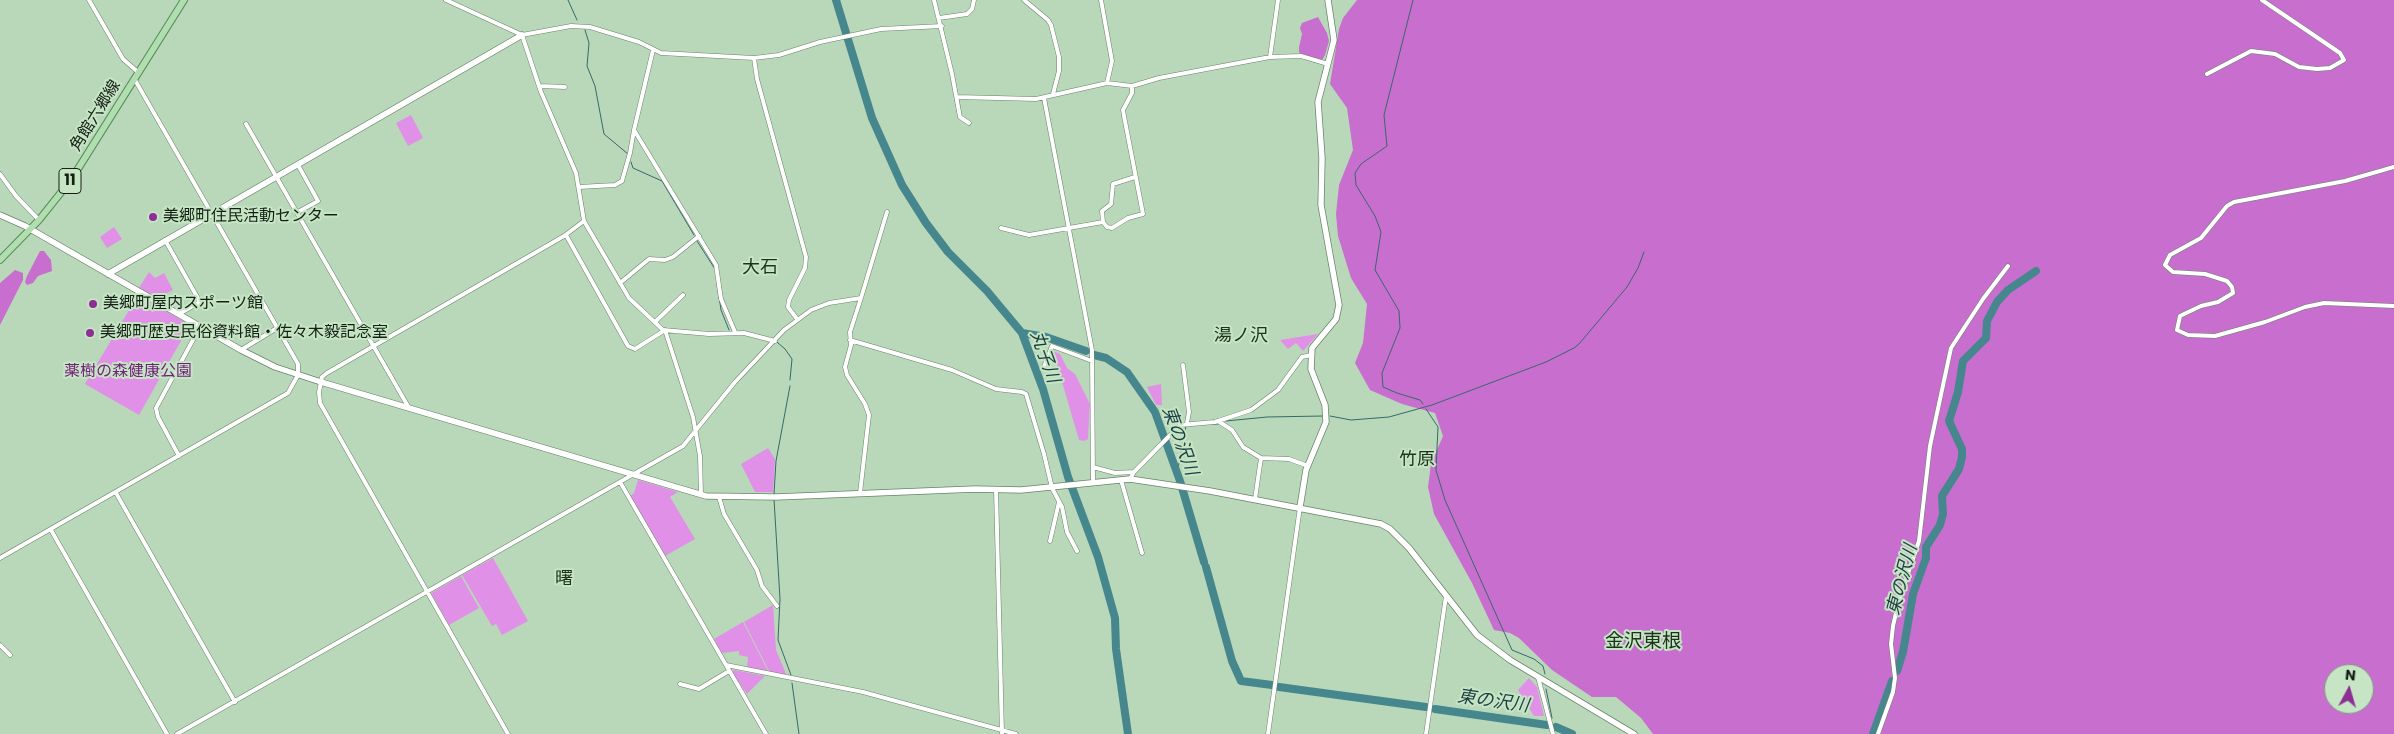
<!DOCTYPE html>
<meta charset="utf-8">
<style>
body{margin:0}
#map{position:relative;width:2394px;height:734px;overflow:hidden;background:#b9d8b9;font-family:Poppins,sans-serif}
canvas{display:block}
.north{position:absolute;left:2324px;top:664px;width:50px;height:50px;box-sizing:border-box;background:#c6e5c5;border:1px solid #7f967f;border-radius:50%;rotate:6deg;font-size:14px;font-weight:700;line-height:20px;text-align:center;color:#152015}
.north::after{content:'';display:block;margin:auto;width:18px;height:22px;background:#8d2d96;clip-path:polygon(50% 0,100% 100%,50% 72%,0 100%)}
</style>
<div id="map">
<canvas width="2394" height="734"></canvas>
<div class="north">N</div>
</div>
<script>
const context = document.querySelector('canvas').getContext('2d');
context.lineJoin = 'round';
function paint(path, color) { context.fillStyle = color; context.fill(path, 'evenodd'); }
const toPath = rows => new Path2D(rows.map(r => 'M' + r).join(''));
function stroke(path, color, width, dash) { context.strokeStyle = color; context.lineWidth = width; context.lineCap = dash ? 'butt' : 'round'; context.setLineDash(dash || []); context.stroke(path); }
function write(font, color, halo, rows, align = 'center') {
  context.font = font + ' Poppins,"Noto Sans JP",sans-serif'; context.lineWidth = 4; context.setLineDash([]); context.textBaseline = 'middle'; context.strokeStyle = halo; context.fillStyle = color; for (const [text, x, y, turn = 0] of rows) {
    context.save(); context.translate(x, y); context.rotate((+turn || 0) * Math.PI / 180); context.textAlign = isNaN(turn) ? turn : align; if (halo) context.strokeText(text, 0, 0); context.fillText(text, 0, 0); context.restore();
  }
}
paint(toPath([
 [411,115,423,138,408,146,396,123],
 [114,227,122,239,107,248,100,237],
 [149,272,155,278,164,273,173,290,157,298,139,288],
 [138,295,190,325,139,415,85,384],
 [1318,334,1303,351,1296,343,1288,349,1280,340],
 [1053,351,1060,354,1067,368,1075,374,1090,404,1088,439,1084,441,1079,440],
 [1161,384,1162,405,1156,405,1147,387],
 [768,448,775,459,773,492,755,492,741,464],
 [638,480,678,492,670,497,695,539,665,556,630,496,634,493],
 [493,558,528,621,502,635,496,624,492,626,462,575],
 [461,576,479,608,449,625,431,593],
 [773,605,776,650,787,676,770,673,744,622],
 [743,622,769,673,747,668,748,657,739,655,739,651,722,653,714,639],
 [734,670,765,676,747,694,732,672],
 [1529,678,1537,687,1544,716,1534,716,1518,690]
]), '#e190e7');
paint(toPath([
 [1357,0,2394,0,2394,734,1653,734,1641,718,1616,697,1592,697,1552,670,1519,638,1510,633,1494,630,1472,583,1434,514,1428,487,1431,464,1443,436,1435,413,1402,404,1370,390,1355,363,1363,343,1367,304,1351,278,1338,236,1336,214,1339,185,1353,150,1347,108,1330,84,1339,29,1343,18],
 [2334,674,2364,674,2364,704,2334,704],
 [1318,17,1327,33,1329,41,1325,55,1322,60,1316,63,1307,60,1299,52,1299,47,1302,34,1300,28,1302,23],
 [40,251,44,251,51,260,52,271,38,276,33,283,27,285,25,282,27,276],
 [15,270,23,273,23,280,0,325,0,283]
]), '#c86ecf');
stroke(toPath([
 [568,0,577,20],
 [1413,0,1384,115,1387,146,1361,164,1355,173,1356,185,1375,216,1381,232,1375,270,1399,311,1400,328,1382,373,1383,387,1397,393,1420,400,1423,404],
 [585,30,589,43,587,66,595,86,604,134,628,154],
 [631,162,633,168,662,181,694,235],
 [697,241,715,269],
 [717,283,721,310,729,330],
 [777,342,785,349,792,359,790,380],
 [1426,409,1438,427,1436,470,1445,500,1512,650,1534,659,1543,666,1545,674],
 [1330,416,1351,420,1389,417,1432,405,1546,362,1574,348,1579,344,1627,287,1638,268,1644,252],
 [1226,421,1267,417,1323,416],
 [1207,424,1218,424],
 [1177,474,1186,426],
 [774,494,776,461,790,386],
 [774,499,780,599,778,640,791,675],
 [792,683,799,734],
 [1546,689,1552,718]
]), '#37686a', 1);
stroke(toPath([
 [836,0,872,118,902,185,926,223,948,252,987,291,1022,333,1043,389,1068,477,1098,557,1115,618,1116,649,1128,734],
 [1022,333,1046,337,1086,351],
 [1094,355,1106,358,1127,372,1155,412,1180,481,1204,562],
 [1206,567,1232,661,1241,681,1272,685],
 [1897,671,1903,652,1913,594,1926,558,1926,547,1940,525,1943,514,1942,496,1959,469,1962,457,1962,449,1949,421,1958,392,1963,361,1986,338,1987,321,1997,302,2008,290,2036,271],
 [1279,687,1426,707],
 [1435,709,1547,725],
 [1556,727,1572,734],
 [1873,734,1892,681]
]), '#46878e', 8);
const street = toPath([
 [89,0,123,59,139,73],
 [446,0,522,35,541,92,576,173,584,221,629,298,663,330,709,334,744,333,775,341],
 [934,0,952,74,960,117,969,123],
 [1024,0,1048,20,1051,25,1059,57,1059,71,1053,94],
 [1101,0,1112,61,1107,83],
 [939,18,967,14,972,9,974,0],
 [522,35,571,26,590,27,639,42,661,53,754,58,779,55,820,42,881,29,942,26],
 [653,50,634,130,716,265,721,299,735,332],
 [1270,57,1278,0],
 [754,58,757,79,806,257,805,268,789,300,788,307,797,319],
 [2207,74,2251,51,2275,54,2299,67,2317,69,2330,68,2344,60,2340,53,2262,0],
 [540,86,565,87],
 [1132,86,1132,93,1123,110,1124,116,1143,214,1128,218,1112,228,1107,227,1103,222,1102,211,1111,204,1113,184,1135,177],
 [957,97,1036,99,1107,83,1132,86,1159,78,1270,57,1301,56,1328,64],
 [1044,98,1092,350,1093,482],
 [246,124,409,408],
 [298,165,318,201,298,212],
 [2394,167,2345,181,2234,202,2227,206,2201,238,2170,255,2165,265,2173,272,2205,274,2227,281,2232,287,2233,293,2218,302,2201,306,2180,316,2177,330,2188,335,2215,336,2265,322,2305,307,2324,303,2394,306],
 [0,174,16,196,39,220],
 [579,187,615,185,622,181,630,153,634,130],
 [1001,228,1029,235,1103,222],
 [566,235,628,346,635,349,665,330,693,417,700,456,701,495],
 [165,240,200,302,179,314],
 [620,283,649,259,665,260,673,257,699,236],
 [655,322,683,295],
 [850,340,952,370,996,389,1022,392,1026,394,1044,454,1052,488,1062,507,1067,532,1077,551],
 [241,350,277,328],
 [1183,365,1189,412,1187,423],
 [1044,367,1052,346,1092,361],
 [1218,421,1232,430,1243,447,1261,458,1255,499],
 [179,456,158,417,156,408,200,327],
 [1261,458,1289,459,1308,466],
 [1093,467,1115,473,1134,472],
 [1130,479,1134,472,1180,425,1215,422,1251,410,1278,390,1302,357,1311,355],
 [1121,480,1142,553],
 [620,482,766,734],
 [996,489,1002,734],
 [116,493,235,702],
 [860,493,869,415,865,404,847,375,845,367,851,345,850,332,861,298],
 [719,497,724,514,757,570,762,586,777,606],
 [51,530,167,734],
 [1050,541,1059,502],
 [0,558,288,393,298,375,298,364,135,80],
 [0,645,10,655],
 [726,665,863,692,1016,734],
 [1538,677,1553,734],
 [680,684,699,689,729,671],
 [177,734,683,446,735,382,784,330,811,310,829,303,861,298,887,212],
 [508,734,320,403,319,392,322,377,327,373,564,236,584,221],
 [1268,734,1300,507],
 [1426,734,1446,596],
 [1878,734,1893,692,1895,678,1891,644,1893,626,1899,600,1919,541,1930,446,1951,348,1983,299,2008,266]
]);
const secondary = toPath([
 [0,215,25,226,241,350,275,367,321,382,706,496,776,497,975,489,1021,490,1130,479,1210,491,1381,524,1390,529,1409,548,1477,635,1510,660,1634,734],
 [108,274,522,35],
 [1300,507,1306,470,1326,422,1325,405,1311,369,1312,348,1336,319,1339,305,1321,205,1322,158,1318,102,1334,40,1328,0]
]);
const primary = toPath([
 [0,260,39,220,71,180,184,0]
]);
stroke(street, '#688367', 5);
stroke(secondary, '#688367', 7);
stroke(primary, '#598d59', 8);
stroke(street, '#fff', 4);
stroke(secondary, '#fff', 5.5);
stroke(primary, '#b1deb1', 6);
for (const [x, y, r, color] of [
 [153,217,5,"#8d2d96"],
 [93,304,5,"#8d2d96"],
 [90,333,5,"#8d2d96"]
]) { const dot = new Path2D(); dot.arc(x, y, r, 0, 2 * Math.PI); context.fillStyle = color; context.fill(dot); stroke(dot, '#c6e5c5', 2); }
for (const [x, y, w] of [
 [70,181,22]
]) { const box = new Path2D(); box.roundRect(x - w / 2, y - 12.5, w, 25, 4); context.fillStyle = '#c6e5c5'; context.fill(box); stroke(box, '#152015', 1); }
write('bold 15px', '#152015', null, [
 ["11",70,181]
]);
write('16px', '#152015', '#c6e5c5', [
 ["角館六郷線",96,116,-58]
]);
write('16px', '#152015', '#c6e5c5', [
 ["美郷町住民活動センター",163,217],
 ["美郷町屋内スポーツ館",103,304],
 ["美郷町歴史民俗資料館・佐々木毅記念室",100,333]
], 'left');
write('16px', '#73217a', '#c6e5c5', [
 ["薬樹の森健康公園",128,372]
]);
write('18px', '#1c341c', '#c6e5c5', [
 ["大石",760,268],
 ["湯ノ沢",1241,336],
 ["竹原",1417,460],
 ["曙",564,579]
]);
write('italic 18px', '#1c3e41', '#c6e5c5', [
 ["丸子川",1044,357,70],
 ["東の沢川",1179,441,70],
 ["東の沢川",1903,580,-75],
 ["東の沢川",1493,702,8]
]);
write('19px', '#1c341c', '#c6e5c5', [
 ["金沢東根",1643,642]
]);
</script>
